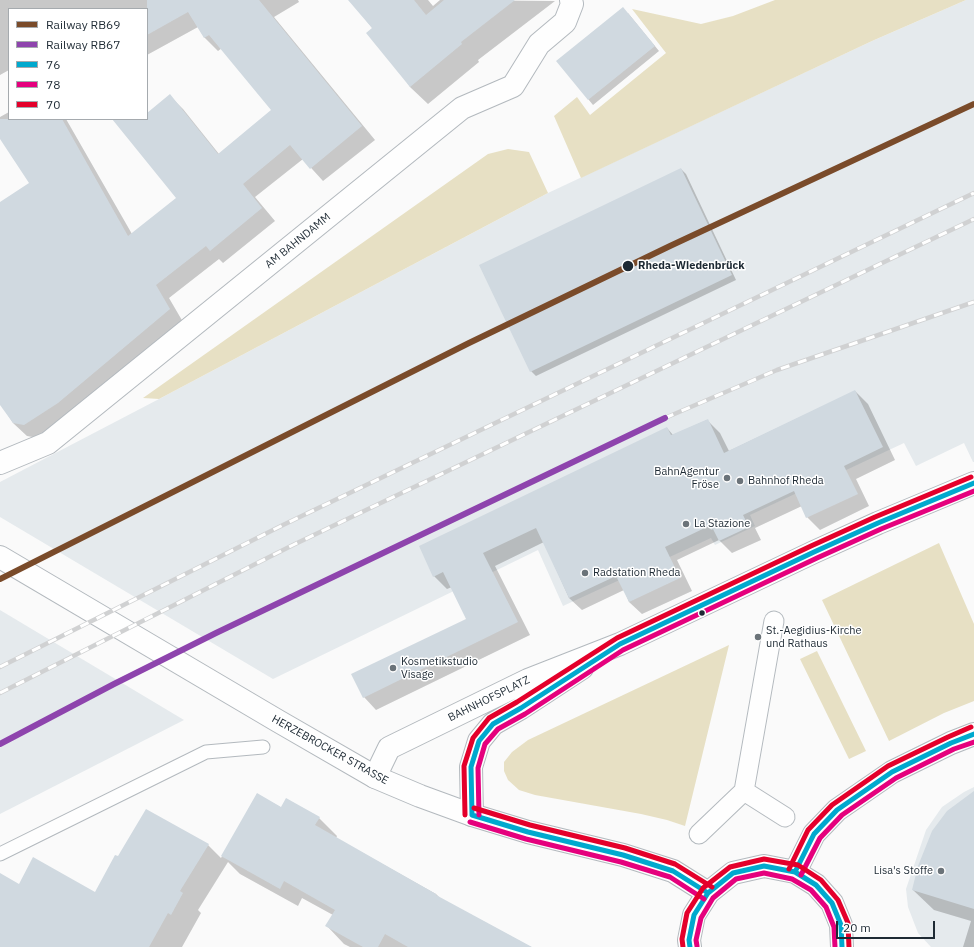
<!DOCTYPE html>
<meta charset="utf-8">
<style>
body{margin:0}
#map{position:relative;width:974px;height:947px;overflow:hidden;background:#fafafa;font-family:"IBM Plex Sans",sans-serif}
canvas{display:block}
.legend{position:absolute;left:8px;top:8px;width:140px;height:112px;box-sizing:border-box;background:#fff;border:1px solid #a5aaae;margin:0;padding:5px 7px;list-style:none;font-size:12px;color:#1e2a34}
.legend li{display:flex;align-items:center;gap:8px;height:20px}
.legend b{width:20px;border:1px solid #a5aaae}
.scale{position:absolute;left:836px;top:921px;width:99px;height:18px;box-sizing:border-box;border:2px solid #1e2a34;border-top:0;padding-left:5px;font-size:12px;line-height:14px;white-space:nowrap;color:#1e2a34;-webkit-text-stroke:3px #fff;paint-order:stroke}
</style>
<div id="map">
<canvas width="974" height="947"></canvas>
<ul class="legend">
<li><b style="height:5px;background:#7a4b2a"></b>Railway RB69</li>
<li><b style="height:5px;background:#8e44ad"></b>Railway RB67</li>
<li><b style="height:5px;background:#00a9ce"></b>76</li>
<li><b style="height:5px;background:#e5007d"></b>78</li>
<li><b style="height:5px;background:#e4002b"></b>70</li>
</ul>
<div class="scale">20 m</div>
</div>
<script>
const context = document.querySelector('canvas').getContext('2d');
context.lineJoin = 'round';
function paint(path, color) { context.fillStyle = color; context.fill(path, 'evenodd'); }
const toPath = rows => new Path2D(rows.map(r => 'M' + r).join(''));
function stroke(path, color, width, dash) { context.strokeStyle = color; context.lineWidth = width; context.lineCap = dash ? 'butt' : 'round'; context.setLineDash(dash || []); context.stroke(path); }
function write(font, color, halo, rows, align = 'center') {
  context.font = font + ' "IBM Plex Sans",sans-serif'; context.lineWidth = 3; context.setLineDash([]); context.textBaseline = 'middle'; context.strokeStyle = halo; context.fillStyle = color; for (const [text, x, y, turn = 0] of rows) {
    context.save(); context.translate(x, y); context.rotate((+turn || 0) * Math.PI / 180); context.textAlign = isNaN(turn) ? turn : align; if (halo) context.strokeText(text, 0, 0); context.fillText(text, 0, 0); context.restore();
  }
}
paint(toPath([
 [966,0,974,0,974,462,973,462,964,443,916,466,904,443,750,515,755,526,715,545,711,538,563,606,538,550,273,679,0,517,0,482,159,399,548,193,872,41],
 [0,610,184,720,0,814],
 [974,787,974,947,931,947,918,933,908,907,906,889,926,830,942,807,964,792]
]), '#e5eaed');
paint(toPath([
 [775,0,966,0,872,41,581,178,554,116,577,97,590,115,666,53,632,9,701,24,733,16],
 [508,149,529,152,548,193,159,399,143,398,488,154],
 [939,543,974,624,974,701,944,713,889,741,822,600],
 [729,645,685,826,667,820,641,814,535,795,519,790,508,780,504,771,504,762,512,752,528,740],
 [817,651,866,751,849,759,800,659]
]), '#e7e0c4');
paint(toPath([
 [0,0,298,0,299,2,274,17,375,140,323,181,303,159,255,197,275,221,223,263,219,259,169,298,183,322,38,438,27,436,13,423,0,403,0,204,31,184,0,137,0,117,9,112,9,119,66,119,132,234,177,198,113,119,147,119,147,114,170,96,183,109,219,154,272,110,222,48,218,51,204,37,198,27,147,55,147,9,9,9,9,70,0,75],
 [350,0,428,0,433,6,440,0,555,1,478,60,479,62,428,104,410,87,373,29],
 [628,13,659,51,593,105,557,61],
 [681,169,686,174,736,280,536,376,531,371],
 [855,391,868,404,895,460,856,479,869,506,820,530,807,517,802,506,755,528,761,540,732,553,719,540,677,560,692,591,642,614,629,602,624,590,582,610,569,598,544,542,495,566,530,635,376,710,364,697,468,619,452,587,447,589,434,576,667,428,673,435,707,420,720,433,729,451],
 [257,794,282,808,286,800,319,818,337,836,336,838,436,894,440,898,531,947,350,947,344,944,327,926,333,915,302,898,298,906,240,874,228,862,198,910,201,913,182,947,0,947,0,874,19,886,95,893,208,845,221,858],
 [974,794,974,947,963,947,971,921,934,910,913,890]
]), '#0003');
paint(toPath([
 [147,0,259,0,362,126,310,169,290,145,243,184,262,208,210,251,206,246,156,285,170,309,58,403,24,425,13,423,0,405,0,202,29,183,0,139,0,119,62,119,128,236,176,198,112,119,147,119,147,113,170,94,218,154,271,110,209,35,204,38,188,12,147,35],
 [348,0,414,0,426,15,444,0,515,0,461,42,462,44,410,87,366,33,372,28],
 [623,7,655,46,588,100,556,61],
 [681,168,732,275,530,372,479,265],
 [855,390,883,447,844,466,858,494,806,518,794,491,743,515,749,527,719,541,713,529,711,530,709,526,665,547,680,578,629,602,616,576,569,598,536,528,483,553,518,622,363,698,351,674,466,619,443,572,433,577,419,546,667,427,671,435,708,419,724,453],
 [974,791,974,909,912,890,918,866,932,831,947,811],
 [257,793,281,807,286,798,320,817,315,825,436,894,436,895,532,947,408,947,385,934,378,947,363,947,325,926,335,910,284,881,280,889,221,856],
 [146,809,209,844,180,891,183,893,171,915,168,913,149,947,0,947,0,873,19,884,33,857,95,892,115,855,118,856]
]), '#d0d9e0');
const service = toPath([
 [0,854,206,752,263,747]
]);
const pedestrian = toPath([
 [744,791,785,817],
 [699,834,744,791,774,621]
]);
const minor = toPath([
 [0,463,48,443,462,108,513,86,539,44,565,22,572,4,571,0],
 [375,777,389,748,528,680,620,644,814,552,878,523,974,483],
 [472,815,471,767,479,741,493,724,521,708,582,668],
 [795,872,814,834,837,810,892,772,951,743,974,734]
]);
const secondary = toPath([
 [0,557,278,721,375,777,420,796,472,815,528,832,623,855,673,871,708,893],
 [690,947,689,940,694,915,708,893,733,873,764,866,795,872,816,885,832,903,841,925,842,947]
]);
stroke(service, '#b3b9be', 15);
stroke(pedestrian, '#b3b9be', 21);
stroke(minor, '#b3b9be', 24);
stroke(secondary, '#b3b9be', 24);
stroke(service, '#fefefe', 13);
stroke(pedestrian, '#fefefe', 19);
stroke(minor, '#fefefe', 22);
stroke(secondary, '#fefefe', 22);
const rail = toPath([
 [665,418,777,370,974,302],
 [0,667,283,525,974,193],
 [0,693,293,545,974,219]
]);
stroke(rail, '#d0d1d2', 4.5);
stroke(rail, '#fff', 3, [9]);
stroke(toPath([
 [472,815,471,767,479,741,493,724,521,708,620,644,814,552,878,523,974,483],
 [472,815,528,832,623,855,673,871,708,893],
 [795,872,814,834,837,810,892,772,951,743,974,734],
 [690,947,689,940,694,915,708,893,733,873,764,866,795,872,816,885,832,903,841,925,842,947]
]), '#00a9ce', 5);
stroke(toPath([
 [479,815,478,768,485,744,498,729,525,714,623,650,817,558,881,529,974,491],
 [470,822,526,839,621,862,670,877,704,899],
 [801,875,820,838,842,815,896,778,954,749,974,742],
 [697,946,696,940,701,918,713,898,736,879,764,873,792,879,811,890,826,907,834,927,835,947]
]), '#e5007d', 5);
stroke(toPath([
 [474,808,530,825,625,848,675,864,712,887],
 [465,815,464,766,473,738,489,718,517,702,617,638,811,546,875,517,971,477],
 [789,869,808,830,832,805,888,766,948,737,971,727],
 [683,947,682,939,687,913,703,888,730,867,764,859,798,865,821,880,838,900,848,923,849,947]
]), '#e4002b', 5);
stroke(toPath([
 [0,579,469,343,670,246,974,104]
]), '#7a4b2a', 6);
stroke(toPath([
 [0,744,114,684,216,633,665,418]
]), '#8e44ad', 6);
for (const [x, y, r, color] of [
 [628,266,6,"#1e2a34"],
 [727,478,4,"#6b7379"],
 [740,481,4,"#6b7379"],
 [686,524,4,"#6b7379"],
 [585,573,4,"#6b7379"],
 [702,613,3.5,"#1e2a34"],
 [758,637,4,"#6b7379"],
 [393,668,4,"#6b7379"],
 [941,871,4,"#6b7379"]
]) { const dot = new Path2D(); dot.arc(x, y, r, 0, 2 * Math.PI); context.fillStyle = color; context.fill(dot); stroke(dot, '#fff', 1.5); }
write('11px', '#1e2a34', '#fff', [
 ["AM BAHNDAMM",298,241,-39],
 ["BAHNHOFSPLATZ",489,699,-26],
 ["HERZEBROCKER STRASSE",330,750,29]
]);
write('bold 11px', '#1e2a34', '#fff', [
 ["Rheda-Wiedenbrück",638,266]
], 'left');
write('11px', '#1e2a34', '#fff', [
 ["BahnAgentur",719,472,"right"],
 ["Fröse",719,485,"right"],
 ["Bahnhof Rheda",748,481],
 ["La Stazione",694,524],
 ["Radstation Rheda",593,573],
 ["St.-Aegidius-Kirche",766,631],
 ["und Rathaus",766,644],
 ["Kosmetikstudio",401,662],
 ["Visage",401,675],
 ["Lisa's Stoffe",933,871,"right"]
], 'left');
</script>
